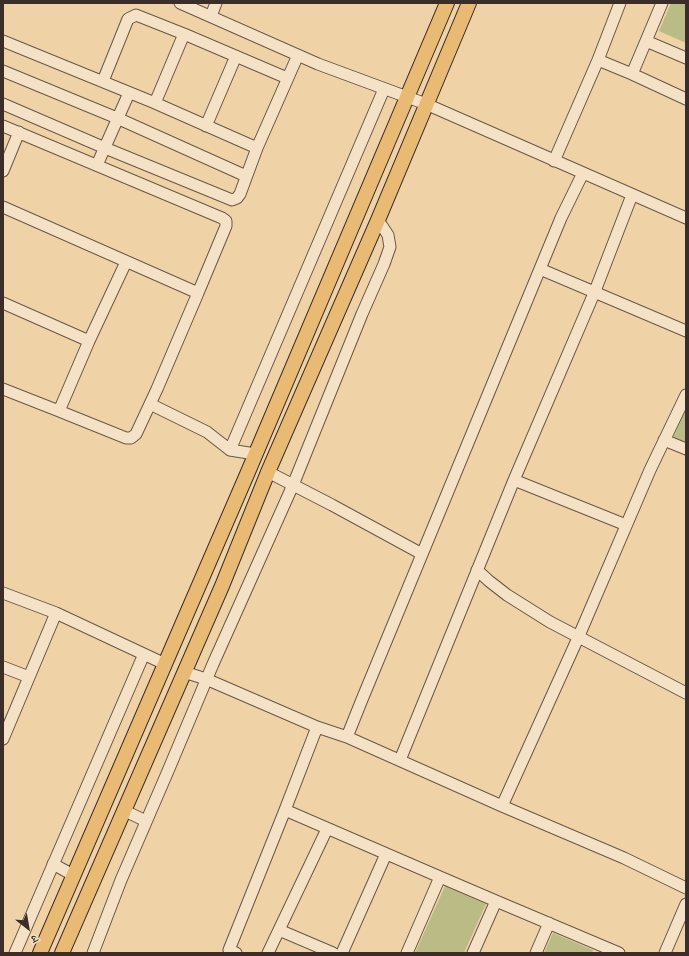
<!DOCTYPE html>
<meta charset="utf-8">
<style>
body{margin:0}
#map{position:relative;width:689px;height:956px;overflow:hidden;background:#efd3a7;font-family:"IM FELL Great Primer","Noto Serif Devanagari",serif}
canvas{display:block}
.frame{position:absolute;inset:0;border:4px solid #3b2d27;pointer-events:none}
.north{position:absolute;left:8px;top:908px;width:40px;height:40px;-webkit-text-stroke:3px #f5e2c6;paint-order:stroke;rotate:149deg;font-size:11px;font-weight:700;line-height:16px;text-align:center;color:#3b2d27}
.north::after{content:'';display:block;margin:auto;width:14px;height:18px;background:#3b2d27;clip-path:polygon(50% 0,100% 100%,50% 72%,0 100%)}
</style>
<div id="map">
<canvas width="689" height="956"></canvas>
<div class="frame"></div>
<div class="north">उ</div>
</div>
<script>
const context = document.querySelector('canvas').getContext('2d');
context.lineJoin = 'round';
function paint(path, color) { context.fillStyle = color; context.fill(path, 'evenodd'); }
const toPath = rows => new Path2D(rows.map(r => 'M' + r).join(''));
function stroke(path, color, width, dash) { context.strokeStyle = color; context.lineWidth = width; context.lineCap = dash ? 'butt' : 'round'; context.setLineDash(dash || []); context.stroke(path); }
paint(toPath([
 [671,3,686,3,686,43,659,31],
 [686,410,686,444,673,438],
 [445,886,486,904,464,953,415,953],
 [553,933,593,950,592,953,544,953]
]), '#bbbc85');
const minor = toPath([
 [180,3,318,64,426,104,686,218],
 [662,3,646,41,686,58],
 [211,16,216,3],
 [3,41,155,103,257,148,298,55],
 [598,60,632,74,646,41],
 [3,71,117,118,246,176],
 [632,74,686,99],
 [103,81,128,19,136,15,184,34,287,78],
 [155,103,184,34],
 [3,104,105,148,232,200,237,198,240,194,257,148],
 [3,126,222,218,226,221,226,226,198,293,3,207],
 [206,126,236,56],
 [554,161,598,60,620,3],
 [97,165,129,93],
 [3,171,19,132],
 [540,269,686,331],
 [3,303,89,341],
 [3,389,59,411,89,341,126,262],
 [150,404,207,432,230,450,255,454],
 [59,411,126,438,131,438,136,434,157,389,198,293],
 [664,440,686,449],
 [230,450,384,89],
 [268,472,332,505,422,554],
 [514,480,626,525],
 [477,570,489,581,507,595,550,622,686,693],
 [3,593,56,613,165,664],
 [3,667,29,677],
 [184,672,206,679,317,727,347,737,502,806,624,858,686,888],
 [347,737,361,702,561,218,583,173],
 [3,739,56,613],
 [400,760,514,480,595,291,632,195],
 [502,806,578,638,650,470,686,395],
 [285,810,440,877],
 [125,811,146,821],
 [53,864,73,875],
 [279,930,333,953],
 [15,953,144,654],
 [93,953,121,880,168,771,213,664,293,485,362,314,384,264,390,247,388,235,378,220],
 [236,953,229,950,285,810,317,727],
 [268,953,327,829],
 [342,953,386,854],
 [407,953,440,877,496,901],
 [473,953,496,901,619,953],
 [536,953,549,923],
 [665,953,686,904]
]);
const major = toPath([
 [40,953,248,472,447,3],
 [62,953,222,586,268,472,378,220,469,3]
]);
stroke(minor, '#685647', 13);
stroke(major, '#3b2d27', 16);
stroke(minor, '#f5e2c6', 11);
stroke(major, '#e8ba74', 14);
</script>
